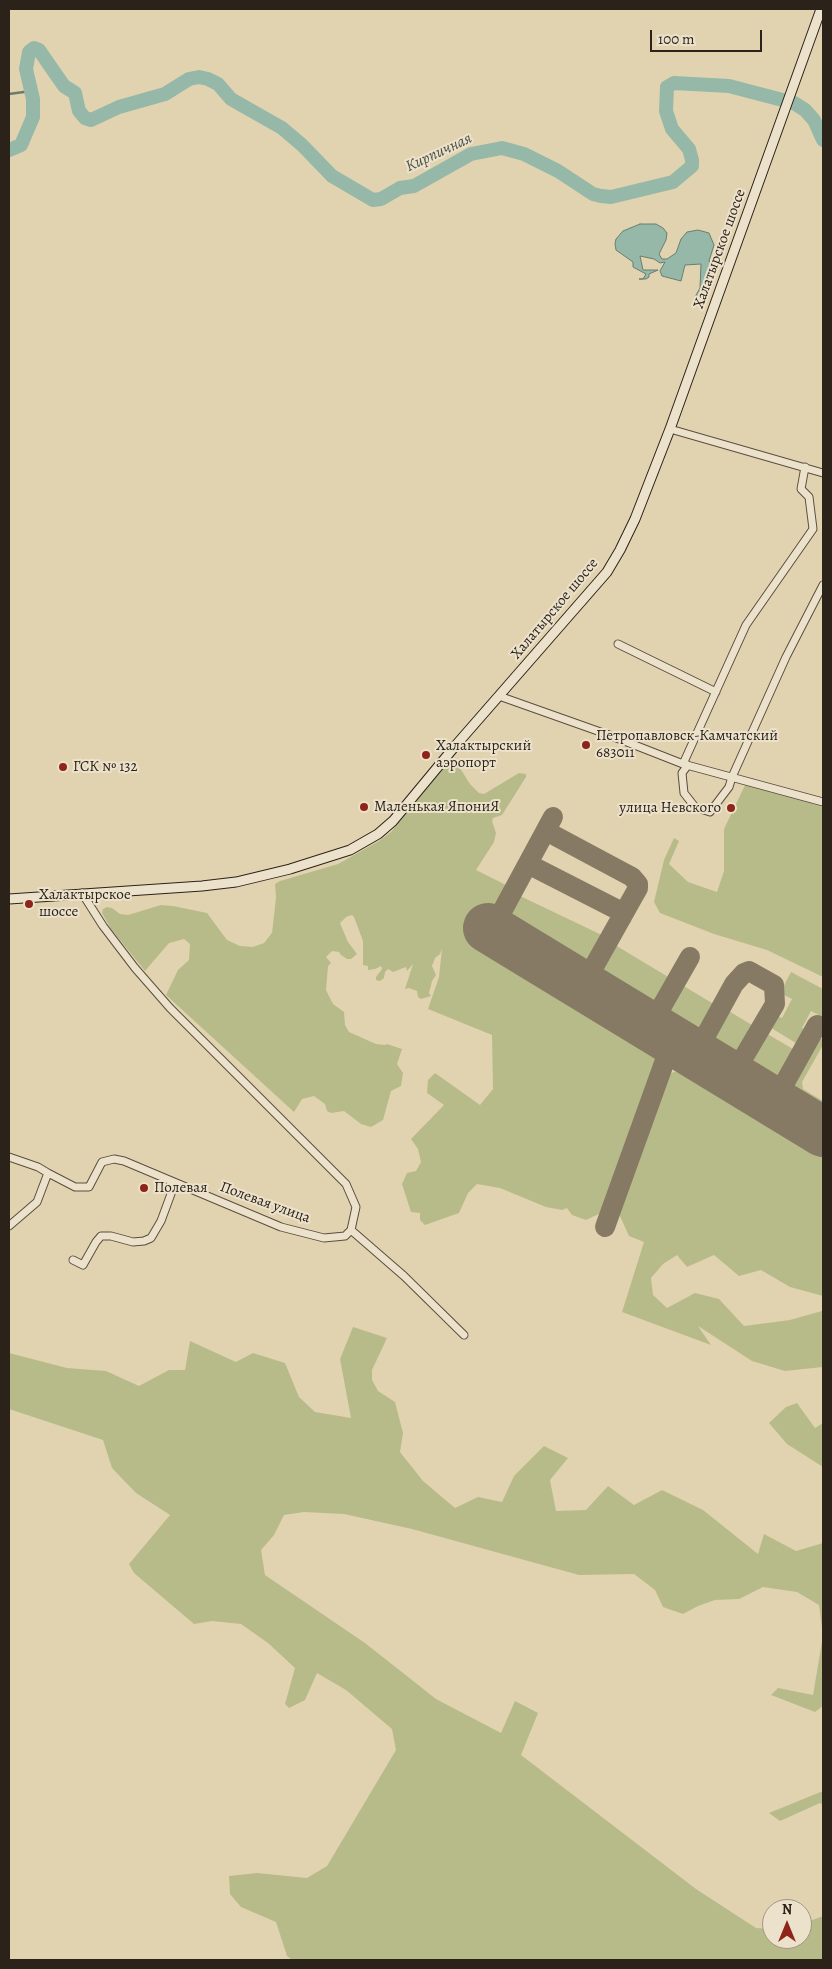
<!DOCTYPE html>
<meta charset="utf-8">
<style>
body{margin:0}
#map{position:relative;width:832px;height:1969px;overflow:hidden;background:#e2d3b0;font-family:Alegreya,serif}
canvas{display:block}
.frame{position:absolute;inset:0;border:10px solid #2b2219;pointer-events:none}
.north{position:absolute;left:762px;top:1899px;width:50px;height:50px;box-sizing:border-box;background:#ece2cc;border:1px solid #9f9584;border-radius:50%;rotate:0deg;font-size:14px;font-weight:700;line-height:20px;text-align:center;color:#2b2219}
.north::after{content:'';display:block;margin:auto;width:18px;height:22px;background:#8f2418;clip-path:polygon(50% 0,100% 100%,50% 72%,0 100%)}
.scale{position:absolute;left:650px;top:30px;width:112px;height:22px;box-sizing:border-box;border:2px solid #2b2219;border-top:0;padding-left:6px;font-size:15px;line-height:18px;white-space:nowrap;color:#2b2219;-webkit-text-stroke:4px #ece2cc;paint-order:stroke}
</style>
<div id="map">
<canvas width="832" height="1969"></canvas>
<div class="frame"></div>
<div class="north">N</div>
<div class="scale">100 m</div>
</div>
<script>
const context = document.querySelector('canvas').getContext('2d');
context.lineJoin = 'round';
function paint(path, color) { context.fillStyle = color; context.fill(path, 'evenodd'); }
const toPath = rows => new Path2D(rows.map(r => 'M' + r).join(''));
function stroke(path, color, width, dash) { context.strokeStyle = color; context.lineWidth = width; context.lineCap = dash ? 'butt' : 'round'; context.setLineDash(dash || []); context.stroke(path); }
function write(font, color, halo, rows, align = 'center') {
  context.font = font + ' Alegreya,serif'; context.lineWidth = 4; context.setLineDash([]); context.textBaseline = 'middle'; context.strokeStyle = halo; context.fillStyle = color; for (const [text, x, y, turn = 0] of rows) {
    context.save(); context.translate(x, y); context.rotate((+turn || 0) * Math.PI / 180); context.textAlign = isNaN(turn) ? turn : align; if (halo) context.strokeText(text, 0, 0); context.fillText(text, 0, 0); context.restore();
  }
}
paint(toPath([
 [452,763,458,765,470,784,479,793,484,794,519,773,526,774,526,777,502,815,493,818,492,821,496,833,494,842,476,870,510,887,479,943,656,1050,659,1066,605,1211,586,1220,572,1215,567,1208,562,1210,546,1207,500,1188,477,1184,468,1193,459,1213,425,1225,420,1220,420,1213,411,1212,402,1184,407,1173,416,1171,421,1162,418,1149,411,1139,444,1105,427,1093,428,1080,435,1073,480,1105,493,1089,492,1035,428,1009,439,977,442,949,440,954,435,958,432,966,436,975,432,981,429,993,431,996,421,999,418,997,417,991,409,988,405,989,413,964,407,971,406,967,393,972,388,969,385,972,384,978,380,981,376,980,376,977,382,969,381,966,375,969,368,970,368,966,363,965,363,941,354,917,352,915,346,917,340,923,348,942,357,954,351,959,347,959,341,955,339,952,332,951,326,957,331,963,328,966,326,990,333,1004,344,1012,345,1025,349,1032,376,1044,385,1045,387,1044,402,1049,397,1064,403,1073,401,1086,391,1091,383,1120,371,1127,361,1124,344,1111,331,1113,327,1111,325,1104,314,1096,302,1099,294,1112,166,995,178,970,189,960,190,944,184,939,169,943,145,971,111,929,102,913,103,909,107,907,112,908,120,914,128,915,161,905,173,906,207,913,227,940,240,946,253,947,264,943,272,933,276,898,275,884,280,881,338,864,379,841,391,832,445,766],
 [747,781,823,807,823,977,767,950,714,934,660,913,654,902,664,860,674,838,679,841,669,864,688,882,717,892,724,871,724,829],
 [518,895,606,937,588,968,505,918],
 [615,945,670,978,652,1007,598,974],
 [791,972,823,989,823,1017,811,1011,802,1028,808,1031,799,1045,768,1026,774,1015,782,1018,792,999,780,993],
 [682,985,717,1006,698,1035,664,1014],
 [727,1010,757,1028,737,1059,708,1041],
 [764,1032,798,1052,778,1085,745,1064],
 [815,1039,823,1039,823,1045,802,1082,803,1089,823,1101,823,1111,787,1089,788,1085],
 [677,1071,688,1071,823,1153,823,1296,790,1287,761,1270,739,1276,714,1255,687,1267,677,1255,663,1264,651,1278,653,1295,667,1308,695,1293,719,1299,744,1326,790,1320,822,1311,823,1300,823,1367,785,1371,752,1361,698,1326,711,1345,622,1312,644,1242,629,1236,619,1214,665,1079,671,1073],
 [353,1327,387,1338,372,1370,372,1380,378,1391,395,1402,403,1433,400,1452,423,1481,455,1508,478,1497,502,1502,514,1476,544,1446,568,1458,550,1480,556,1511,586,1510,608,1486,634,1505,662,1490,703,1510,758,1554,764,1534,796,1551,823,1543,823,1706,815,1712,771,1695,778,1688,813,1695,823,1636,819,1605,797,1592,763,1587,739,1599,715,1600,698,1606,683,1614,663,1607,655,1590,634,1574,579,1575,412,1529,344,1514,304,1512,284,1515,274,1535,261,1550,265,1575,365,1643,436,1699,501,1733,515,1701,538,1713,521,1755,696,1889,756,1928,772,1929,772,1939,802,1939,802,1924,823,1916,823,1960,292,1960,287,1956,276,1922,241,1907,230,1894,229,1876,257,1873,307,1878,327,1866,396,1750,392,1729,346,1690,317,1673,305,1700,289,1708,285,1704,295,1668,268,1643,241,1624,212,1621,194,1624,134,1573,129,1564,170,1515,136,1493,112,1468,103,1440,9,1409,9,1353,67,1368,106,1371,139,1386,169,1370,185,1370,190,1341,236,1362,253,1353,285,1363,299,1397,315,1412,351,1418,340,1359],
 [797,1403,815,1428,823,1423,823,1467,787,1444,769,1423,786,1407],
 [823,1791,823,1805,820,1803,780,1821,769,1813]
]), '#b7bb89');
const water = toPath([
 [640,224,656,224,663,228,667,233,666,240,659,254,662,259,667,259,676,253,681,239,687,232,698,230,709,233,714,245,709,261,712,265,719,263,706,294,695,297,700,288,701,264,685,265,681,281,662,276,660,271,665,262,660,263,654,259,640,256,643,270,658,270,649,274,649,277,646,279,639,279,643,279,646,274,633,267,633,262,616,250,615,244,616,239,623,231,640,224]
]);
paint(water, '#95b8a8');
stroke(water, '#6b7c6f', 1);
stroke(toPath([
 [9,94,31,91]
]), '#6b7c6f', 2.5);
stroke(toPath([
 [9,150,21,145,33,117,33,99,26,69,29,52,34,48,39,50,64,86,75,93,79,111,85,118,91,120,119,107,165,94,189,79,199,77,208,79,218,84,231,99,282,128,302,145,332,176,373,200,381,199,400,188,414,186,471,154,502,148,524,154,558,171,593,194,601,196,611,197,673,182,692,166,692,160,689,149,672,129,666,111,667,87,674,83,729,86,794,103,805,110,814,120,823,140]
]), '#95b8a8', 14);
stroke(toPath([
 [546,831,632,877,638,884,638,888,583,986],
 [528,864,618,910,622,917],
 [492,930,553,817],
 [650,1027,690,957],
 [695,1055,734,984,744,973,749,971,774,985,775,1004,732,1077],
 [774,1102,817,1025],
 [605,1227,672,1041]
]), '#867a64', 20);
stroke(toPath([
 [488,928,823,1132]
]), '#867a64', 50);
const street = toPath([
 [670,429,823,473],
 [618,644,716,692],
 [499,696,609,735,683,764,823,802],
 [683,764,746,625,813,529,809,497,801,489,805,467],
 [688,765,682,773,684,793,695,807,710,812,729,787,732,777,786,657,823,585],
 [82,893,103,926,135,968,170,1008,346,1184,356,1207,351,1230,404,1276,464,1335],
 [9,1157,38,1167,48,1173],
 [9,1226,37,1202,48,1173,75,1187,89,1187,102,1162,114,1159,124,1161,281,1227,324,1238,345,1236,351,1230],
 [73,1260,83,1265,96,1242,101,1236,111,1236,133,1242,144,1241,151,1238,161,1221,175,1183]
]);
const secondary = toPath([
 [9,899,202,886,236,882,290,869,350,850,378,834,393,821,456,745,607,572,620,550,635,519,670,429,821,9]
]);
stroke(street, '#594e3f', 9);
stroke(secondary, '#2b2219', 11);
stroke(street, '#ece2cc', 7);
stroke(secondary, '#ece2cc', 9);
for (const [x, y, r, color] of [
 [586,745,5,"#8f2418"],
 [426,755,5,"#8f2418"],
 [63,767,5,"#8f2418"],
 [364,807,5,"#8f2418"],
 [731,808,5,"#8f2418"],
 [29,904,5,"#8f2418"],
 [144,1188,5,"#8f2418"]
]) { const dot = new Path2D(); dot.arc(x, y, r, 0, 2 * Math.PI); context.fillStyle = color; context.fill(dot); stroke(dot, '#ece2cc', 2); }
write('15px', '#2b2219', '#ece2cc', [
 ["Халатырское шоссе",720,249,-70],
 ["Халатырское шоссе",555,609,-50],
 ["Полевая улица",265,1203,20]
]);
write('15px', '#2b2219', '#ece2cc', [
 ["Петропавловск-Камчатский",596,736],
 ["683011",596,753],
 ["Халактырский",436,746],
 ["аэропорт",436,763],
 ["ГСК № 132",73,767],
 ["Маленькая ЯпониЯ",374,807],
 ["улица Невского",721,808,"right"],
 ["Халактырское",39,895],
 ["шоссе",39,912],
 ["Полевая",154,1188]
], 'left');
write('italic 16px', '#4b4f44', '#ece2cc', [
 ["Кирпичная",439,153,-25]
]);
</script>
